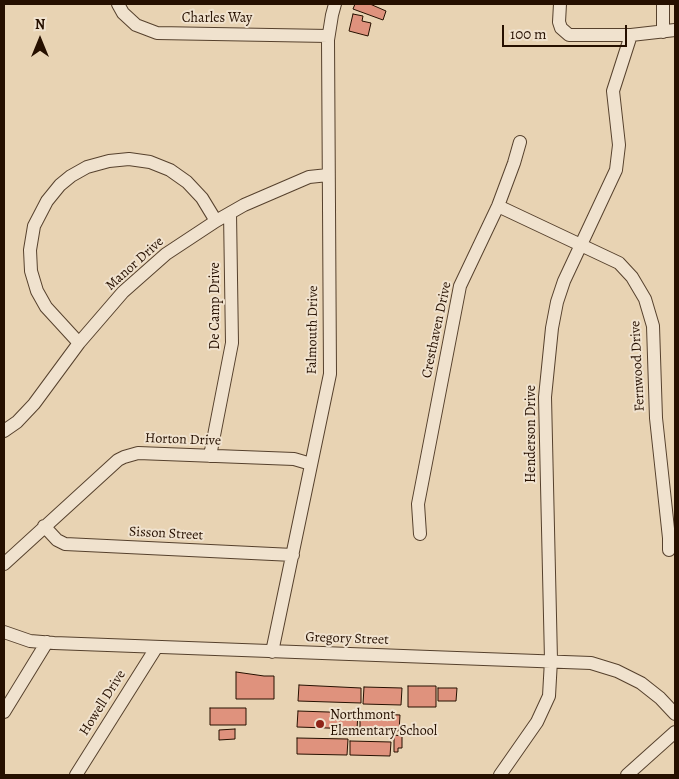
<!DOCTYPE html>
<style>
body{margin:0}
#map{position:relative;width:679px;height:779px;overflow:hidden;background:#e8d3b3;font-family:Alegreya,serif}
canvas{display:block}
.frame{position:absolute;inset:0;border:5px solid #261000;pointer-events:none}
.north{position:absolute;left:15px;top:15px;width:50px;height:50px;-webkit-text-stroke:4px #f0e2ce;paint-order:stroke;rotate:0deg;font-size:14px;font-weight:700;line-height:20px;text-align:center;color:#261000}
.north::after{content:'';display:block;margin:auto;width:18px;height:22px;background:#261000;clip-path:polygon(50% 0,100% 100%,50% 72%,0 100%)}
.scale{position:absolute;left:502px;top:25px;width:125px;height:22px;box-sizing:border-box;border:2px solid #261000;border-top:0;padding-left:6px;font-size:15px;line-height:18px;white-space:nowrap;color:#261000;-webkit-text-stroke:4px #f0e2ce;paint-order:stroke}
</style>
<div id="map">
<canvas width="679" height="779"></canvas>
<div class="frame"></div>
<div class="north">N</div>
<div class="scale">100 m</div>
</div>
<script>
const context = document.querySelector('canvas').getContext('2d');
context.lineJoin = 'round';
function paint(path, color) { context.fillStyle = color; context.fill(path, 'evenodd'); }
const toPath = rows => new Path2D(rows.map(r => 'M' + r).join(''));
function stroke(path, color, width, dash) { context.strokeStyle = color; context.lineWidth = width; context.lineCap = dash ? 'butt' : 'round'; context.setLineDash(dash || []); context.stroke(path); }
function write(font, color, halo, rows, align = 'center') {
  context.font = font + ' Alegreya,serif'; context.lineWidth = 4; context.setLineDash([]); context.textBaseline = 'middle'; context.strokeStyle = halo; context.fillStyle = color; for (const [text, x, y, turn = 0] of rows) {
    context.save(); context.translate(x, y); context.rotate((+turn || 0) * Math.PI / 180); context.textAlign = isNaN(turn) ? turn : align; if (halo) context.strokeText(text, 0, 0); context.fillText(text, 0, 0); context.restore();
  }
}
const building = toPath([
 [355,4,370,4,386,11,383,20,353,9,355,4],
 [353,14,363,16,362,21,371,23,368,36,349,31,353,14],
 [236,672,264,676,274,676,274,699,236,699,236,672],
 [299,685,361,688,361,703,298,701,299,685],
 [408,686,436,686,436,707,408,707,408,686],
 [364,687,402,688,401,705,363,704,364,687],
 [438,688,457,688,456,701,438,701,438,688],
 [210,708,246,708,246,725,210,725,210,708],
 [298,711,358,713,357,729,297,727,298,711],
 [360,713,400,715,399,731,360,729,360,713],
 [235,729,235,739,219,740,219,730,235,729],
 [394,735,402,736,402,748,398,748,398,752,394,752,394,735],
 [297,738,348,739,347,755,297,754,297,738],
 [350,741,391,742,390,756,350,755,350,741]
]);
paint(building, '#df927d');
stroke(building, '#261000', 1);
const minor = toPath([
 [118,4,123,13,136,25,157,33,328,36],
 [560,4,559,22,561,28,569,35,631,35,675,30],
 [663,4,663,32],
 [498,206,619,263,632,277,645,299,653,326,656,418,669,538,669,550],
 [79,343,46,307,37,291,31,271,30,250,34,226,47,201,60,185,71,176,87,167,109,161,129,159,150,162,170,170,187,182,202,198,216,221],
 [4,431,17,422,34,404,79,343,123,292,166,254,216,221,244,205,309,177,328,175],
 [210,456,232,343,230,213],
 [44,526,57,540,65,544,293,555],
 [420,534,418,504,460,286,498,206,514,163,520,142],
 [4,564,118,460,124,457,138,453,294,459,311,464],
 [4,632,30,641,54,643,591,663,617,671,641,683,660,698,675,714],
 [272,652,330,374,328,40,332,15,335,4],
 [4,712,47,642],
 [76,775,156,648],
 [500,775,537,722,549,696,551,660,545,397,552,328,557,302,564,281,616,170,619,145,613,91,631,35],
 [627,775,675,732]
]);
stroke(minor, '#56412d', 14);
stroke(minor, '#f0e2ce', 12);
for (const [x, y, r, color] of [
 [320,724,5,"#8f2418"]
]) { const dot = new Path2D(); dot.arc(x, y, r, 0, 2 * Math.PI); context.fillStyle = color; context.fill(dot); stroke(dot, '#f0e2ce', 2); }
write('14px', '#261000', '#f0e2ce', [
 ["Charles Way",217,19],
 ["Manor Drive",135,264,-42],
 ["De Camp Drive",216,306,-90],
 ["Falmouth Drive",313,330,-89],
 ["Cresthaven Drive",437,330,-78],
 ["Fernwood Drive",638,366,-93],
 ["Henderson Drive",532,434,-90],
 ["Horton Drive",183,440,2],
 ["Sisson Street",166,534,3],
 ["Gregory Street",347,639,2],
 ["Howell Drive",103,703,-58]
]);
write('14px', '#261000', '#f0e2ce', [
 ["Northmont",330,716],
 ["Elementary School",330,732]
], 'left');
</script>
